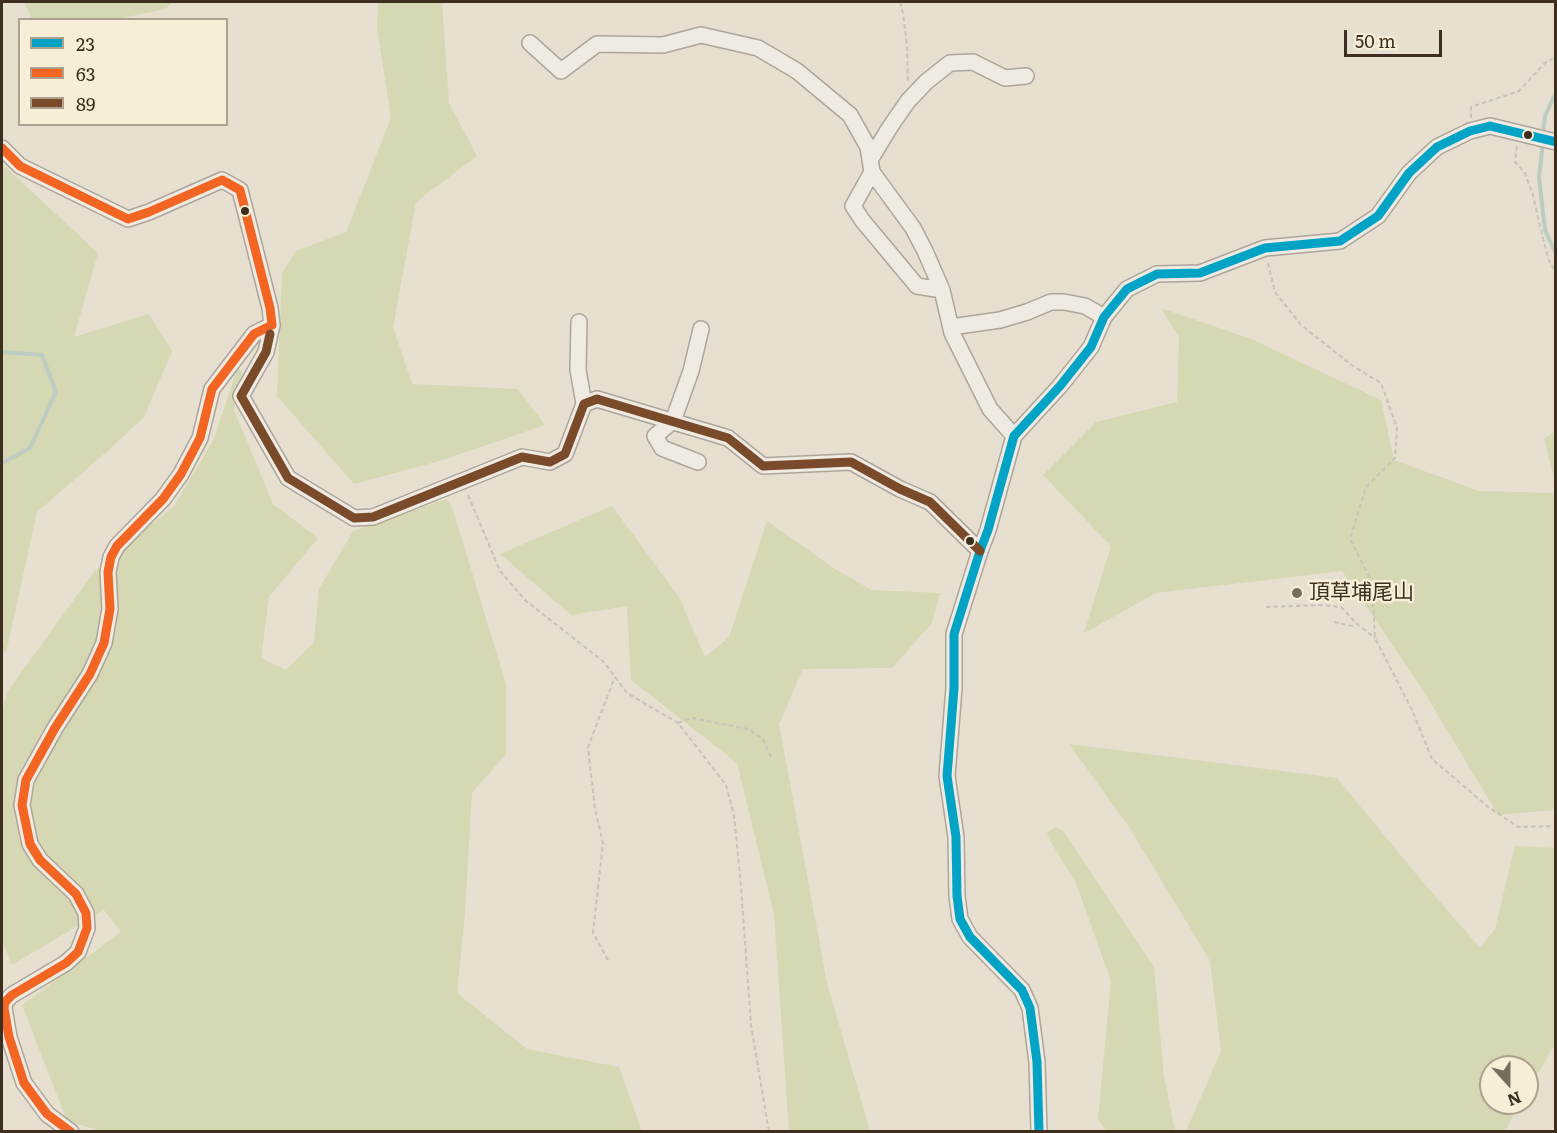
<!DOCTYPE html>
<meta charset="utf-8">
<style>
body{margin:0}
#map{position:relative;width:1557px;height:1133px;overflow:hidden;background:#e7e0d1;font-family:Literata,serif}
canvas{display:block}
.frame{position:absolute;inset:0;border:3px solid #3d2e20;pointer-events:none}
.legend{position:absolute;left:18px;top:18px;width:210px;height:108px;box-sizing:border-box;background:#f7eed8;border:2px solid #ada18e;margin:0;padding:8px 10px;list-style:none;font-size:18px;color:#3d2e20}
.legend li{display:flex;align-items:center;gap:12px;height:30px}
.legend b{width:30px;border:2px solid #ada18e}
.north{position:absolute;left:1479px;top:1055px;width:60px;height:60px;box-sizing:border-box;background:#f7eed8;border:2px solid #ada18e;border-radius:50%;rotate:159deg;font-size:16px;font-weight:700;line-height:24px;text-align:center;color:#3d2e20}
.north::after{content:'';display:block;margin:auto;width:21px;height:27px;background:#786c5e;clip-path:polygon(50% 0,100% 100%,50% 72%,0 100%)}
.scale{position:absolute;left:1344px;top:30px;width:98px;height:27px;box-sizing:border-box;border:3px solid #3d2e20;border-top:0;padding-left:8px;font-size:18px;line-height:21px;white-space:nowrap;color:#3d2e20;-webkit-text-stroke:4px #f7eed8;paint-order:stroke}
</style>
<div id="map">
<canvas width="1557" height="1133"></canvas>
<div class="frame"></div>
<ul class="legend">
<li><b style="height:8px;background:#03a3c5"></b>23</li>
<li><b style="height:8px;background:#f26522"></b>63</li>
<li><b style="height:8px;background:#7a4b2a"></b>89</li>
</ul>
<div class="north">N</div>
<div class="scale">50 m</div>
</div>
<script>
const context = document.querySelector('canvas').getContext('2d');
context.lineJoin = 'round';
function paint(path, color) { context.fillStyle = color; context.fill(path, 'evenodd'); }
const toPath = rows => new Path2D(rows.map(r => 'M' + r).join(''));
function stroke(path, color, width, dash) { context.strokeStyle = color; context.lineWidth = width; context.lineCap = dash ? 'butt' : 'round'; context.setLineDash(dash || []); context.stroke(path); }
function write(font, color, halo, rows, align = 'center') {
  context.font = font + ' Literata,"Noto Sans TC",serif'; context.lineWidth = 5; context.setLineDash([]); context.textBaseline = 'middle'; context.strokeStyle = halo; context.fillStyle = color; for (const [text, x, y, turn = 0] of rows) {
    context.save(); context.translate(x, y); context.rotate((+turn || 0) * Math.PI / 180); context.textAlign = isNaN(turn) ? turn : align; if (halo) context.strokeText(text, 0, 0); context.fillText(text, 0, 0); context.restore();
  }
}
paint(toPath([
 [24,2,173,2,165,9,113,20,32,19],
 [378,2,442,2,449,103,477,156,416,202,393,327,412,384,518,389,545,425,443,460,354,484,277,396,282,273,296,251,346,232,391,118,377,27],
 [2,164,98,253,74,337,149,314,172,351,144,417,110,449,37,512,6,653,2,650],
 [1161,308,1251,339,1381,400,1394,460,1479,491,1555,493,1555,810,1498,815,1421,687,1342,571,1156,593,1084,633,1111,546,1043,475,1096,422,1177,402,1179,337],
 [239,369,242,371,234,410,273,504,318,538,269,597,261,658,286,670,314,642,319,589,353,531,447,499,453,510,506,684,506,754,472,793,465,913,457,993,527,1049,619,1067,642,1131,104,1132,67,1121,22,1005,121,932,104,910,12,965,2,941,2,712,7,692,94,572,174,506,214,439,236,372],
 [1555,432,1555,484,1544,438],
 [612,506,679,597,705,657,729,637,767,521,835,569,872,590,940,593,932,623,892,668,803,669,779,724,827,983,870,1131,789,1131,774,914,737,763,631,680,627,606,571,615,500,554],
 [1069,744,1337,778,1417,875,1480,948,1495,929,1515,846,1555,848,1555,1044,1527,1092,1527,1067,1491,1067,1491,1103,1520,1103,1505,1131,1186,1131,1221,1051,1210,961,1129,827],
 [1055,827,1063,831,1154,967,1164,1076,1175,1131,1107,1131,1098,1119,1111,981,1076,883,1049,839,1047,833]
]), '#d6d7b3');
stroke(toPath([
 [1543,134,1545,116,1556,92],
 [1543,141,1539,178,1545,230,1556,254],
 [2,352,42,355,56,392,30,448,2,463]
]), '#bcccc2', 4);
const minor = toPath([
 [530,43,561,71,597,44,663,45,701,35,758,48,797,71,850,115,868,147,872,172,913,228,925,251,942,290,952,333,990,409,1014,436],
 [2,148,20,166,128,219,149,212,222,180,240,190,270,308,272,325,254,334,212,389,200,438,181,474,163,499,117,546,111,557,108,572,110,609,104,643,90,674,55,728,26,780,22,805,30,844,40,860,76,894,86,913,87,928,78,952,66,963,12,995,5,1002,4,1008,9,1037,24,1083,47,1114,71,1132],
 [870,160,890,127,908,101,926,82,950,63,973,62,1005,78,1026,76],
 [872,172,853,206,862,220,917,286,942,290],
 [579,322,578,370,584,404],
 [272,325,266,352,241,396,288,478,354,518,373,517,522,457,550,462,565,454,584,404,597,399,728,438,763,466,851,462,900,489,930,502,980,551],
 [951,327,1000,320,1027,312,1051,302,1064,302,1085,306,1104,317],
 [698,462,662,448,655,436,673,421,691,371,701,329],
 [1039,1132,1037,1062,1030,1008,1022,990,970,937,960,919,957,896,956,837,947,776,954,688,954,634,980,551,988,530,1014,436,1060,386,1091,347,1104,317,1127,289,1157,274,1200,273,1265,248,1340,241,1378,216,1409,173,1437,147,1470,131,1490,126,1556,142]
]);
stroke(minor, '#ada599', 18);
stroke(toPath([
 [900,2,903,13,907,45,908,82],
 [1471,118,1471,107,1519,91,1545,63,1556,57],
 [1517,146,1515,162,1525,173,1533,195,1538,218,1549,261,1556,272],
 [1268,263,1275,292,1301,325,1353,366,1381,383,1397,428,1395,458,1366,487,1350,539,1372,583,1375,638,1412,710,1432,759,1487,806,1518,827,1556,826],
 [468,495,500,571,526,601,604,662,627,693,678,723,726,785,734,815,741,886,751,1025,769,1132],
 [1266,607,1320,605,1341,607,1356,623,1375,638],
 [1334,622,1352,626,1356,623],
 [678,723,692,718,748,729,763,739,771,757],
 [608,960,593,933,603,843,595,809,588,747,615,677]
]), '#c8c2b9', 2, [4.5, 3]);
stroke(minor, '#efebe3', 15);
stroke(toPath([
 [1039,1132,1037,1062,1030,1008,1022,990,970,937,960,919,957,896,956,837,947,776,954,688,954,634,980,551,988,530,1014,436,1060,386,1091,347,1104,317,1127,289,1157,274,1200,273,1265,248,1340,241,1378,216,1409,173,1437,147,1470,131,1490,126,1556,142]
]), '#03a3c5', 9);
stroke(toPath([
 [2,148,20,166,128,219,149,212,222,180,240,190,270,308,272,325,254,334,212,389,200,438,181,474,163,499,117,546,111,557,108,572,110,609,104,643,90,674,55,728,26,780,22,805,30,844,40,860,76,894,86,913,87,928,78,952,66,963,12,995,5,1002,4,1008,9,1037,24,1083,47,1114,71,1132]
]), '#f26522', 9);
stroke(toPath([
 [270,334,266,352,241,396,288,478,354,518,373,517,522,457,550,462,565,454,584,404,597,399,728,438,763,466,851,462,900,489,930,502,980,551]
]), '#7a4b2a', 9);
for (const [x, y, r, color] of [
 [1528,135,5,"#3d2e20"],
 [245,211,5,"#3d2e20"],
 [970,541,5,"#3d2e20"],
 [1297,593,6,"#786c5e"]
]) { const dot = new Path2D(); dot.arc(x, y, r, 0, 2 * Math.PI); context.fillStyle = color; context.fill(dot); stroke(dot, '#f7eed8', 2); }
write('21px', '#3d2e20', '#f7eed8', [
 ["頂草埔尾山",1309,593]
], 'left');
</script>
